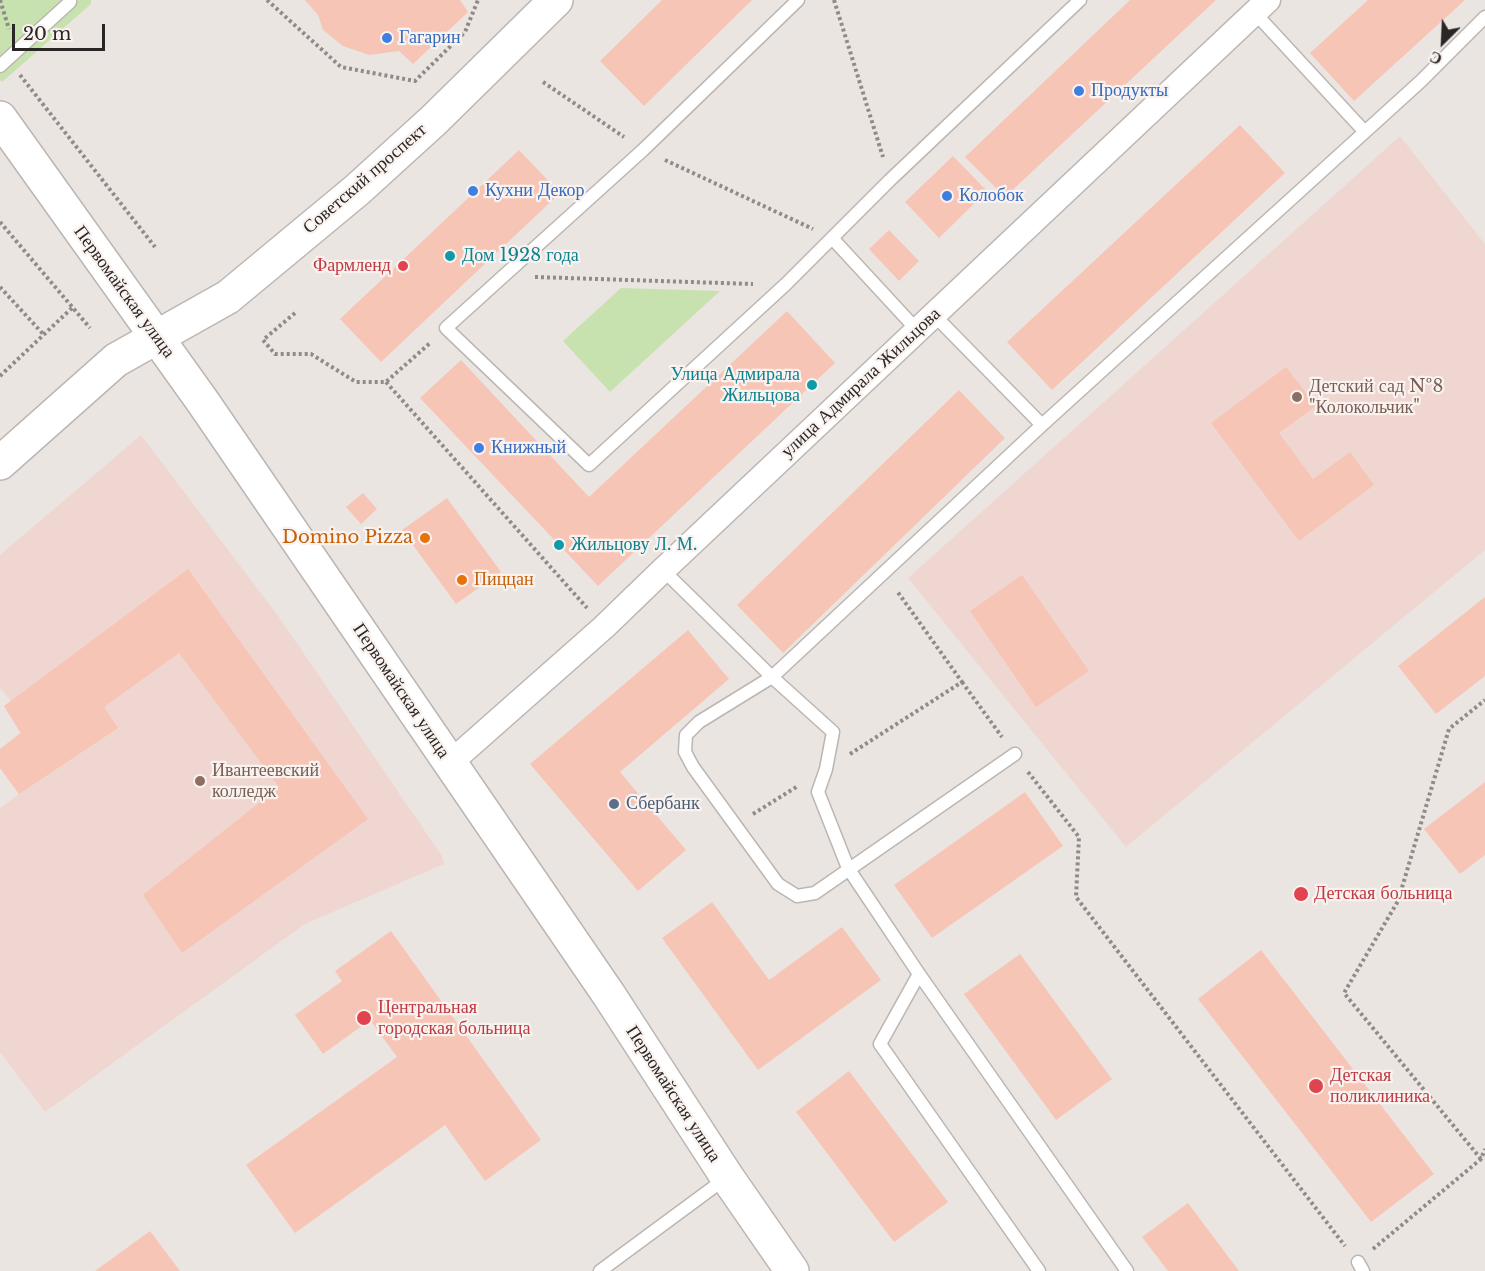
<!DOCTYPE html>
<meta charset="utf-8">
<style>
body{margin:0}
#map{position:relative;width:1485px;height:1271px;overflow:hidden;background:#ebe5e2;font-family:"Libre Baskerville",serif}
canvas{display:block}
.north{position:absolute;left:1413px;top:12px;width:60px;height:60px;-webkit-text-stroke:4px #f9f2ef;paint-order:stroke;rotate:204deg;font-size:16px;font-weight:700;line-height:24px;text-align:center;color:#292625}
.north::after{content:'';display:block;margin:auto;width:21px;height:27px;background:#292625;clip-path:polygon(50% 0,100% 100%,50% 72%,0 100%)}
.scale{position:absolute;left:12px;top:24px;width:93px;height:27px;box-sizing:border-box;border:3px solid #292625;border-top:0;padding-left:8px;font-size:18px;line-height:21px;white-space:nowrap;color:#292625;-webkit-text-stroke:4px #f9f2ef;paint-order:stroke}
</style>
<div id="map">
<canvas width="1485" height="1271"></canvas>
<div class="north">С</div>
<div class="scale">20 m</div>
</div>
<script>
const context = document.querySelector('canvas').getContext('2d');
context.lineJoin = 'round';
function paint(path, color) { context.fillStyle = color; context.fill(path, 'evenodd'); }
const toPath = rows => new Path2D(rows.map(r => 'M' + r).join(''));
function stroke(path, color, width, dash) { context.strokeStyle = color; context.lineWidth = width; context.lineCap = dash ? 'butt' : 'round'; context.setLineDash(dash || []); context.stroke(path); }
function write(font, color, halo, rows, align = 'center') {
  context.font = font + ' "Libre Baskerville",serif'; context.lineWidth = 4.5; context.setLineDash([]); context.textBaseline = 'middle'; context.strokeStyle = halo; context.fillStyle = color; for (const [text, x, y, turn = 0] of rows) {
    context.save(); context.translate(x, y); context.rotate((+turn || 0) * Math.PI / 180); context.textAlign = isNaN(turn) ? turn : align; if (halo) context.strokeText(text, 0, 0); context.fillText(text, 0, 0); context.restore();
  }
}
paint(toPath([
 [1400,136,1485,244,1485,550,1126,847,908,578],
 [141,435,279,617,442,856,444,864,305,924,45,1112,0,1052,0,808,19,794,0,768,0,749,20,733,4,706,11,701,0,688,0,555]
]), '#f0d6d1');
paint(toPath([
 [0,0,91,0,91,4,2,82,0,80],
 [621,288,720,291,610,392,563,341]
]), '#c7e2ae');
paint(toPath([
 [305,0,460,0,468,12,413,64,399,51,369,55,343,46,323,30,318,15],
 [662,0,752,0,644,106,600,61],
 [1130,0,1216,0,1005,197,965,157],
 [1368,0,1465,0,1354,101,1310,53],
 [1240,125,1285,173,1052,390,1007,342],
 [519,150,560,193,381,362,340,319],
 [953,156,987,191,939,238,905,202],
 [889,230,919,261,899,281,869,249],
 [787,311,835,363,598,586,420,398,461,360,589,497],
 [1286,367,1316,406,1279,433,1313,479,1350,452,1374,485,1299,541,1211,423],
 [959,390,1005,438,783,653,737,605],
 [363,493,377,509,361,524,346,507],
 [447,498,501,572,456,604,402,530],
 [188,569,368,819,182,953,143,895,279,787,179,653,104,707,118,728,19,794,0,768,0,749,21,733,4,706],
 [1022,575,1089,671,1036,707,970,611],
 [1485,597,1485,676,1436,714,1398,666],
 [688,630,729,679,620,772,686,850,638,891,530,764],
 [1485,782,1485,855,1460,874,1424,829],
 [1025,792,1063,846,932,938,894,885],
 [712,902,769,980,842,927,881,980,758,1070,662,938],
 [391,931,541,1140,485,1181,445,1125,295,1233,246,1165,397,1057,370,1020,323,1054,295,1015,342,981,335,971],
 [1261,950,1434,1174,1371,1222,1198,999],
 [1020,954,1112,1079,1056,1120,964,994],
 [849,1071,948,1202,894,1242,796,1112],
 [1188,1203,1239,1271,1168,1271,1142,1237],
 [150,1231,180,1271,95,1271]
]), '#f7c5b6');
const lane = toPath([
 [798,0,643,150,446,328,589,465,786,284,832,238,917,330],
 [1255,13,1364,131],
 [0,66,70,2,70,0],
 [832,238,890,180,1080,0],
 [934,315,1042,425],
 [663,570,772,677,699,722,686,735,685,752,693,767,778,884,797,896,815,893,1015,754],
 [919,974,880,1044,1039,1271],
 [1358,1262,1363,1271],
 [600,1271,726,1178],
 [1127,1271,919,974,848,868,818,792,826,769,833,732,772,677,1042,425,1421,81,1485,17]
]);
const street = toPath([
 [450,763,604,627,663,570,1268,0]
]);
const secondary = toPath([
 [0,118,203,402,609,995,727,1177,792,1271],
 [0,463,116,360,228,297,357,190,434,120,556,0]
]);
stroke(lane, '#bcb6b3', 15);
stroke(street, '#bcb6b3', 27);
stroke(secondary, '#bcb6b3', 36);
stroke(toPath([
 [0,0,9,29],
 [267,0,341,67,415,81,465,32,478,0],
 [834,0,883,157],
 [20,75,155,247],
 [543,82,624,137],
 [665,160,813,229],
 [0,222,90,328],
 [535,277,753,284],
 [0,287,44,335],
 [295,313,263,340,275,354,311,354,356,382,386,382,430,343],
 [0,376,73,307],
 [386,382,587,608],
 [962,682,1002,737],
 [850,754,962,682,897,591],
 [1028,772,1079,837,1076,897,1345,1246],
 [753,814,798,786],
 [1481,1159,1344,993,1398,901,1449,729,1485,700],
 [1373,1249,1481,1159,1485,1149]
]), '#908b89', 4, [3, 3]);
stroke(lane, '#fff', 12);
stroke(street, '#fff', 24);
stroke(secondary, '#fff', 33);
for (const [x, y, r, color] of [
 [387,38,6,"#3f7fe0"],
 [1079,91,6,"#3f7fe0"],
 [473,191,6,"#3f7fe0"],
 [947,196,6,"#3f7fe0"],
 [450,256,6,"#0f9aa8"],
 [403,266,6,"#e0444e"],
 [812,385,6,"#0f9aa8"],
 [1297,397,6,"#8d6e63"],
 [479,448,6,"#3f7fe0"],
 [425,538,6,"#e8710a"],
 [559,545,6,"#0f9aa8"],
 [462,580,6,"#e8710a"],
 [200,781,6,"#8d6e63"],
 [614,804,6,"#5c6f8a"],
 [1301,894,8,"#e0444e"],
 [364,1018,8,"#e0444e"],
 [1316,1086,8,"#e0444e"]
]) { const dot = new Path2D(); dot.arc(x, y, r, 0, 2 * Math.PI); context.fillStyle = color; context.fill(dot); stroke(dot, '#f9f2ef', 2); }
write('18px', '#366cbe', '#f9f2ef', [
 ["Гагарин",399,38],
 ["Продукты",1091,91],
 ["Кухни Декор",485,191],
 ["Колобок",959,196],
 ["Книжный",491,448]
], 'left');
write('18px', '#292625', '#f9f2ef', [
 ["Советский проспект",365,179,-41],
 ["Первомайская улица",124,292,54],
 ["улица Адмирала Жильцова",861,383,-43],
 ["Первомайская улица",401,691,56],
 ["Первомайская улица",673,1094,57]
]);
write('18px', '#0d838f', '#f9f2ef', [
 ["Дом 1928 года",462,256],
 ["Улица Адмирала",800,375,"right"],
 ["Жильцова",800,396,"right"],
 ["Жильцову Л. М.",571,545]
], 'left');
write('18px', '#be3a42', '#f9f2ef', [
 ["Фармленд",391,266,"right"],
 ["Детская больница",1314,894],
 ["Центральная",378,1008],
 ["городская больница",378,1029],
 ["Детская",1330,1076],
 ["поликлиника",1330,1097]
], 'left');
write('18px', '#785e54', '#f9f2ef', [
 ["Детский сад №8",1309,387],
 ["\"Колокольчик\"",1309,408],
 ["Ивантеевский",212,771],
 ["колледж",212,792]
], 'left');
write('18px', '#c56008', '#f9f2ef', [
 ["Domino Pizza",413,538],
 ["Пиццан",474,580,"left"]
], 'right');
write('18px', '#4e5e75', '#f9f2ef', [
 ["Сбербанк",626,804]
], 'left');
</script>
